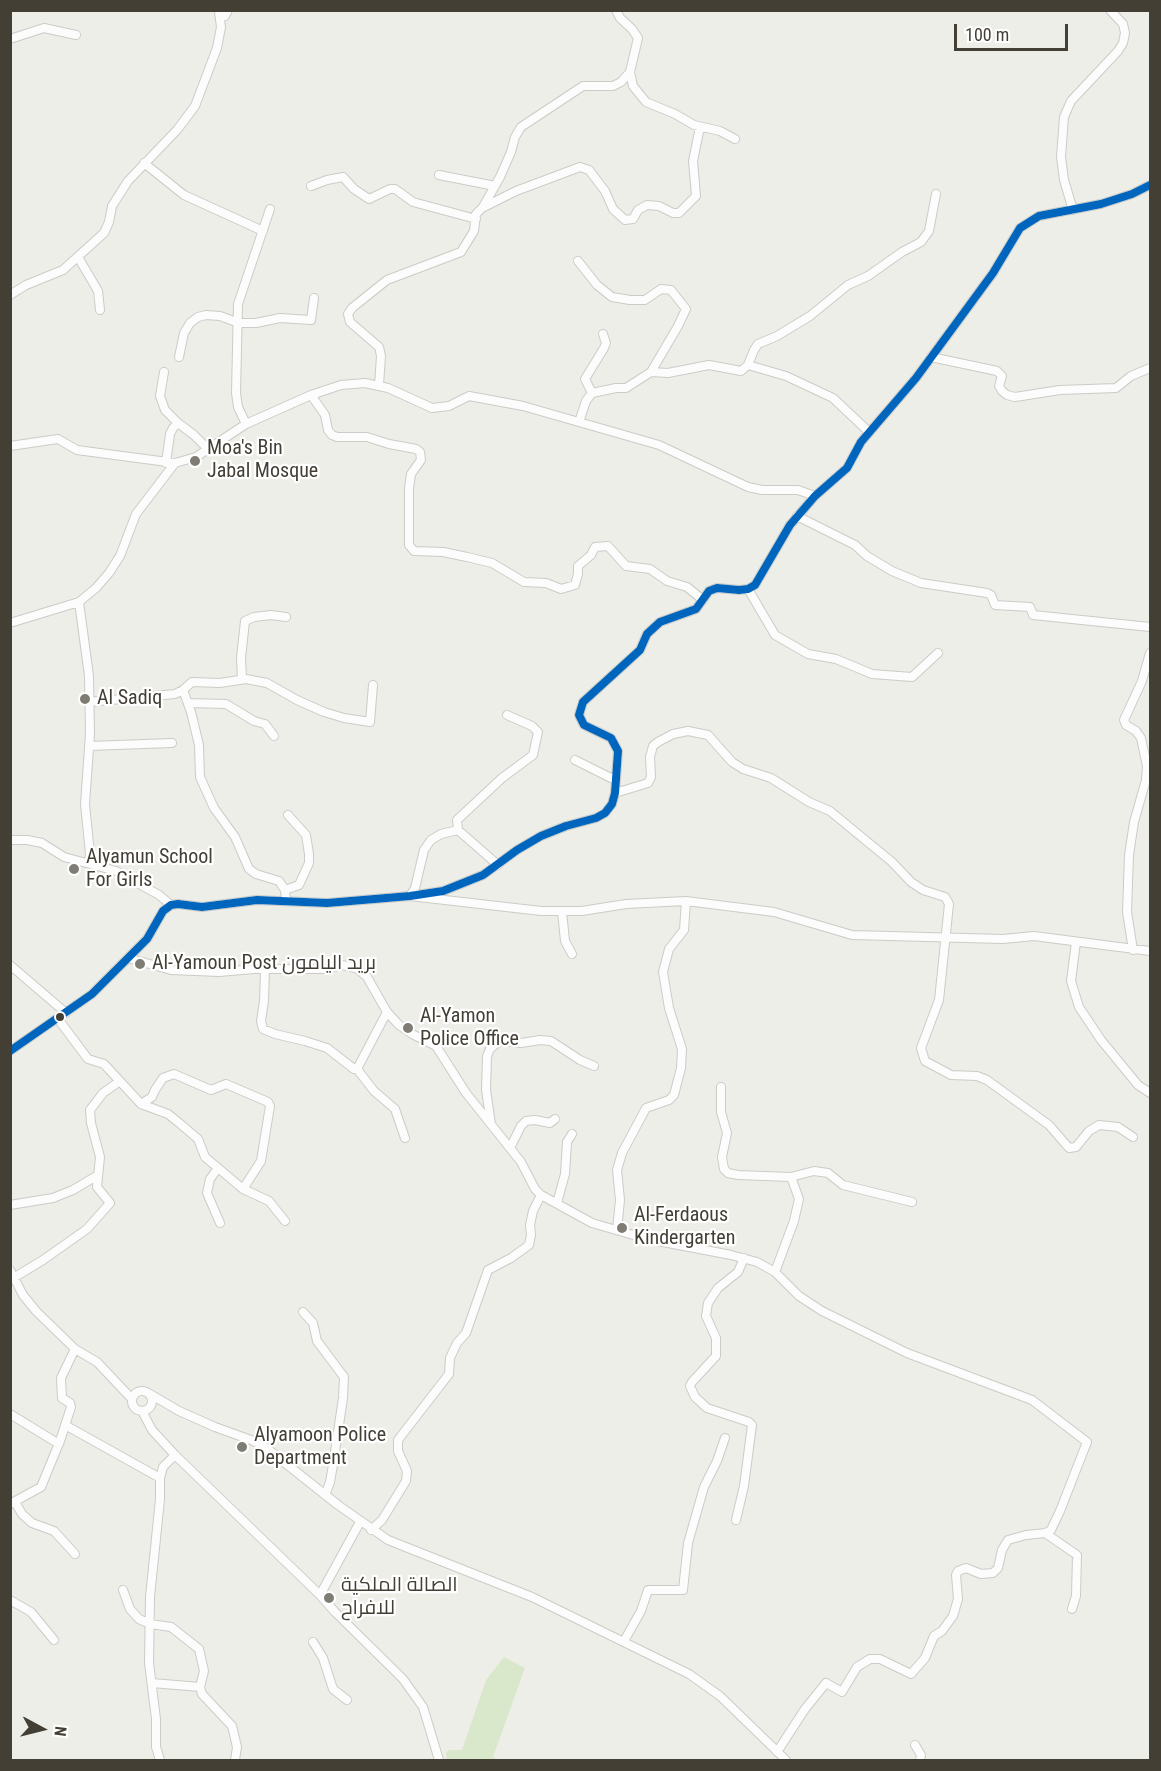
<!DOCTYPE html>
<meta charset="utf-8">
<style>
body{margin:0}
#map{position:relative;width:1161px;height:1771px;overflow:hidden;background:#eeeee9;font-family:"Roboto Condensed",sans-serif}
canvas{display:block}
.frame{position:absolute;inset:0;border:12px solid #433f35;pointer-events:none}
.north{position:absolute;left:12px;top:1699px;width:60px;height:60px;-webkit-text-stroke:4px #fff;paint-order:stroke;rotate:97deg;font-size:16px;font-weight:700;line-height:24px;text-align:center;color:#433f35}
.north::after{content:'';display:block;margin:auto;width:21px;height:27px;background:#433f35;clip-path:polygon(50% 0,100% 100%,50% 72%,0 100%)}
.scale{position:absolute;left:954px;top:24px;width:114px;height:27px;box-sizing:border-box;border:3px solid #433f35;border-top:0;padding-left:8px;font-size:18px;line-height:21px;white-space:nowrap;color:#433f35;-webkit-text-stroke:4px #fff;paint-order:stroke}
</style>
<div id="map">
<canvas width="1161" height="1771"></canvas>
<div class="frame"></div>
<div class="north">N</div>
<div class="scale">100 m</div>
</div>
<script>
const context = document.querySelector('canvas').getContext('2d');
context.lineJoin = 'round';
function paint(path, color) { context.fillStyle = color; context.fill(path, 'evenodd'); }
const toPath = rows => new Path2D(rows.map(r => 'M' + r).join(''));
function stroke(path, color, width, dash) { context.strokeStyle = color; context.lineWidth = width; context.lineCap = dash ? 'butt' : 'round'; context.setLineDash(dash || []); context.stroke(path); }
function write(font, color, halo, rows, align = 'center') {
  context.font = font + ' "Roboto Condensed",Cairo,sans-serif'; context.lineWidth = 4.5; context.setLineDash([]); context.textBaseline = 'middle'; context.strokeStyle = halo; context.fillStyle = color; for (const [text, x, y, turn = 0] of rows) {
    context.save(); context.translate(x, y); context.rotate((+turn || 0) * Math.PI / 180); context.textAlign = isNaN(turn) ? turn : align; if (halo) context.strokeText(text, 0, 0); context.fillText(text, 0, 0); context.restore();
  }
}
paint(toPath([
 [504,1657,525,1668,493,1757,498,1760,447,1760,446,1753,449,1750,462,1750,486,1680]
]), '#d9e8ca');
const minor = toPath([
 [10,39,44,28,76,35],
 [630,72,633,86,646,102,675,114,694,125,720,131,735,139],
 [144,163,184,195,263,231],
 [439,175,495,186],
 [311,186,327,180,343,177,354,189,369,199,390,189,395,189,413,202,476,219],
 [483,207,500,177,511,152,515,137,521,127,583,86,613,86,621,82,630,72,638,38,632,29,620,18,616,10],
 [1073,210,1064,180,1061,157,1064,117,1071,101,1118,51,1123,43,1125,33,1123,24,1110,10],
 [78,257,98,291,100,310],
 [578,261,597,285,612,297,630,300,645,300,661,289,671,290,686,309,678,326,651,372],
 [10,295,26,285,63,270,104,233,109,222,112,206,128,181,177,130,195,106,217,48,221,27,219,12,225,16,228,10],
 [179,357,184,333,190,323,198,317,206,315,220,316,239,323,256,323,280,318,311,320,314,298],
 [931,357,997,371,1002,376,999,386,1002,391,1007,395,1015,397,1060,390,1116,388,1131,376,1150,368],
 [748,365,786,376,833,398,869,432],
 [164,372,160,396,165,410,178,423],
 [379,385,381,356,379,347,350,322,348,314,352,308,387,280,461,252,474,231,476,214,482,208,516,191,580,167,589,170,605,191,613,209,625,220,633,219,638,210,647,205,659,206,673,213,679,213,696,196,693,161,700,127],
 [592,393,585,379,604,348,606,343,603,334],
 [311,395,325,415,328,430,332,435,337,437,367,437,389,444,416,449,420,452,421,460,411,474,409,488,409,545,414,551,443,552,467,557,492,563,524,582,546,583,561,589,575,585,578,574,578,566,591,555,595,547,608,546,626,566,650,569,667,581,687,587,703,600],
 [579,422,586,401,592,393,616,388,626,388,651,372,668,373,709,365,741,371,748,365,754,350,758,344,777,336,810,316,848,285,868,276,902,252,921,242,929,231,936,194],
 [246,424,238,407,236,393,238,304,270,209],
 [10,446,58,439,77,450,175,463,196,457,246,424,311,395,341,385,365,383,388,388,432,408,449,406,469,396,523,406,659,445,748,487,762,490,798,490,815,496],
 [166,463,170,434,173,428,178,423,194,435,208,449],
 [797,516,855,545,867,556,892,571,921,583,987,593,991,595,995,605,1030,607,1033,615,1150,627],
 [748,589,775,635,808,654,836,659,872,674,912,677,938,653],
 [79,602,89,676,90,734,85,804,90,854,89,863],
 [10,623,79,602,96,588,109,573,120,556,136,514,175,463],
 [242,679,241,658,245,621,254,617,271,615,286,617],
 [183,690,191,712,199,745,200,777,214,808,235,837,249,869,256,874,279,881,285,890,286,901],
 [89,702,175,694,183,690,192,682,220,683,246,679,267,683,297,700,324,712,344,718,370,722,373,685],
 [188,703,226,704,254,721,265,724,274,736],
 [89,746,172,743],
 [575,760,615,780],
 [615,793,648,783,651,777,650,757,653,746,658,742,673,734,688,731,708,735,732,762,743,769,771,778,809,802,830,811,892,862,911,882,923,890,945,897,949,904,939,1000,921,1048,925,1061,951,1075,977,1076,987,1080,1049,1125,1069,1148,1076,1147,1089,1131,1099,1125,1118,1127,1133,1137],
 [458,830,441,834,431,840,424,850,415,888,410,896,541,911,582,911,626,904,686,901,774,912,852,935,1003,939,1034,936,1150,951],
 [10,840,27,840,42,843,64,857,116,871,159,895,171,905],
 [498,865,458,830,457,820,502,778,533,755,538,732,532,726,507,715],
 [285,890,299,885,309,863,309,854,306,835,288,815],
 [562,911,565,941,572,954],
 [1076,942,1071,981,1079,1007,1101,1040,1138,1085,1150,1093],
 [1133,950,1127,912,1129,855,1134,822,1146,780,1147,766,1141,738,1136,731,1126,725,1124,720,1142,681,1150,653],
 [128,958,171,970,219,972,254,969,324,969,342,965,356,968,367,977,387,1012,399,1025,412,1034,436,1046,466,1093,521,1162,535,1189,541,1195,592,1223,647,1239,731,1255,757,1262,775,1272,799,1296,822,1311,907,1353,1032,1400,1087,1442,1060,1511,1051,1530,1046,1533,1026,1535,1008,1540,1002,1550,998,1568,993,1573,981,1574,966,1568,958,1571,956,1575,958,1599,953,1616,942,1631,934,1636,925,1658,911,1674,880,1659,870,1659,857,1667,842,1692,826,1683,805,1709,777,1752],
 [10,965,66,1013],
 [265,969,264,1001,261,1021,263,1029,275,1034,305,1041,327,1048,354,1069,357,1069,387,1012],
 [58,1019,88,1059,104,1064,141,1104,168,1114,178,1122,198,1139,205,1157,243,1189,261,1161,270,1106,268,1102,226,1084,211,1090,174,1074,163,1078,155,1090,152,1097,141,1104],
 [10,1051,92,994,147,939,163,911,171,905,178,904,202,907,257,900,327,903,410,896,443,891,483,875,517,850,541,836,566,826,596,818,605,813,612,804,615,793,618,751,611,738,584,725,579,715,583,702,640,650,647,634,660,622,696,609,709,591,717,588,739,590,748,589,755,585,790,525,815,496,847,468,861,442,916,378,993,273,1020,228,1039,216,1101,204,1132,194,1150,185],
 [357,1069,374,1091,395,1109,405,1138],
 [721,1087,721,1112,727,1133,722,1157,724,1169,728,1173,738,1175,791,1177,799,1199,794,1221,775,1272],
 [491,1124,486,1090,487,1056,490,1049,497,1043,505,1041,521,1043,540,1040,551,1041,580,1060,594,1066],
 [510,1148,521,1126,526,1121,535,1120,550,1123,555,1119],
 [218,1168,210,1179,207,1193,220,1223],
 [791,1177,814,1171,828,1173,843,1185,912,1202],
 [243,1189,269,1201,285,1221],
 [557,1203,565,1174,567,1142,572,1134],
 [10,1205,53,1198,73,1190,98,1175],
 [617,1230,620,1200,617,1170,622,1153,646,1108,669,1100,674,1095,681,1068,682,1049,669,1008,663,972,669,949,684,930,686,901],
 [10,1270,23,1295,36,1311,75,1349,97,1362,132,1399],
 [10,1280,43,1260,87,1229,110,1203,97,1187,100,1157,91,1123,90,1110,103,1093,120,1081],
 [303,1312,313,1323,317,1341,344,1377,343,1398,333,1465,330,1482,325,1495],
 '132 1401a10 10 0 1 1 20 0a10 10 0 1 1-20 0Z',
 [150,1394,179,1411,215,1427,251,1440,265,1447,338,1505,388,1540,532,1597,689,1674,720,1696,786,1760],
 [142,1411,152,1430,175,1455,320,1595,335,1612,403,1679,423,1707,439,1760],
 [10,1414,59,1444],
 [65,1425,160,1478],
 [15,1502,22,1514,32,1523,54,1531,75,1554],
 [10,1504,41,1487,60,1441,71,1407,70,1403,62,1398,61,1378,75,1349],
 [736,1520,744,1486,752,1425,749,1422,707,1408,695,1397,690,1386,692,1382,716,1356,716,1338,706,1316,708,1303,718,1288,738,1272,744,1258],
 [371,1530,382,1520,406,1481,407,1471,398,1451,398,1440,449,1374,450,1358,457,1343,466,1333,488,1270,511,1258,529,1245,531,1235,530,1225,533,1211,541,1195],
 [1045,1533,1077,1555,1076,1596,1072,1609],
 [123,1590,130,1609,139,1619,150,1624,171,1627,199,1649,204,1671,200,1687,202,1694,232,1726,237,1747,235,1760],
 [320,1595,360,1522],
 [10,1600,31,1612,54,1640],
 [624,1641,641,1611,648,1590,683,1590,688,1543,704,1487,717,1461,725,1438],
 [313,1642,323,1658,333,1689,347,1700],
 [152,1683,200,1687],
 [915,1745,921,1755,920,1760],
 [160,1760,156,1747,156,1719,149,1663,150,1597,160,1499,160,1478,163,1467,175,1455]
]);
stroke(minor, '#cccbc6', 10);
stroke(minor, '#fcfcfc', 8);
stroke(toPath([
 [10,1051,92,994,147,939,163,911,171,905,178,904,202,907,257,900,327,903,410,896,443,891,483,875,517,850,541,836,566,826,596,818,605,813,612,804,615,793,618,751,611,738,584,725,579,715,583,702,640,650,647,634,660,622,696,609,709,591,717,588,739,590,748,589,755,585,790,525,815,496,847,468,861,442,916,378,993,273,1020,228,1039,216,1101,204,1132,194,1150,185]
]), '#0065bd', 8);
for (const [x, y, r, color] of [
 [195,461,6,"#7f7c74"],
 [85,699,6,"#7f7c74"],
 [74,869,6,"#7f7c74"],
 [140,964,6,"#7f7c74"],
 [60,1017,5,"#433f35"],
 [408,1028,6,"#7f7c74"],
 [622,1228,6,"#7f7c74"],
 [242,1447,6,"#7f7c74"],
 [329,1598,6,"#7f7c74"]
]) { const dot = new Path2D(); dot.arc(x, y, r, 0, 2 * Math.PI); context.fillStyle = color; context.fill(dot); stroke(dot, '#fff', 2); }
write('20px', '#433f35', '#fff', [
 ["Moa's Bin",207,449],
 ["Jabal Mosque",207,472],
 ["Al Sadiq",97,699],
 ["Alyamun School",86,858],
 ["For Girls",86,881],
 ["Al-Yamoun Post بريد اليامون",152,964],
 ["Al-Yamon",420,1017],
 ["Police Office",420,1040],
 ["Al-Ferdaous",634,1216],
 ["Kindergarten",634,1239],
 ["Alyamoon Police",254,1436],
 ["Department",254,1459],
 ["الصالة الملكية",341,1586],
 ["للافراح",341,1609]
], 'left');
</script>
